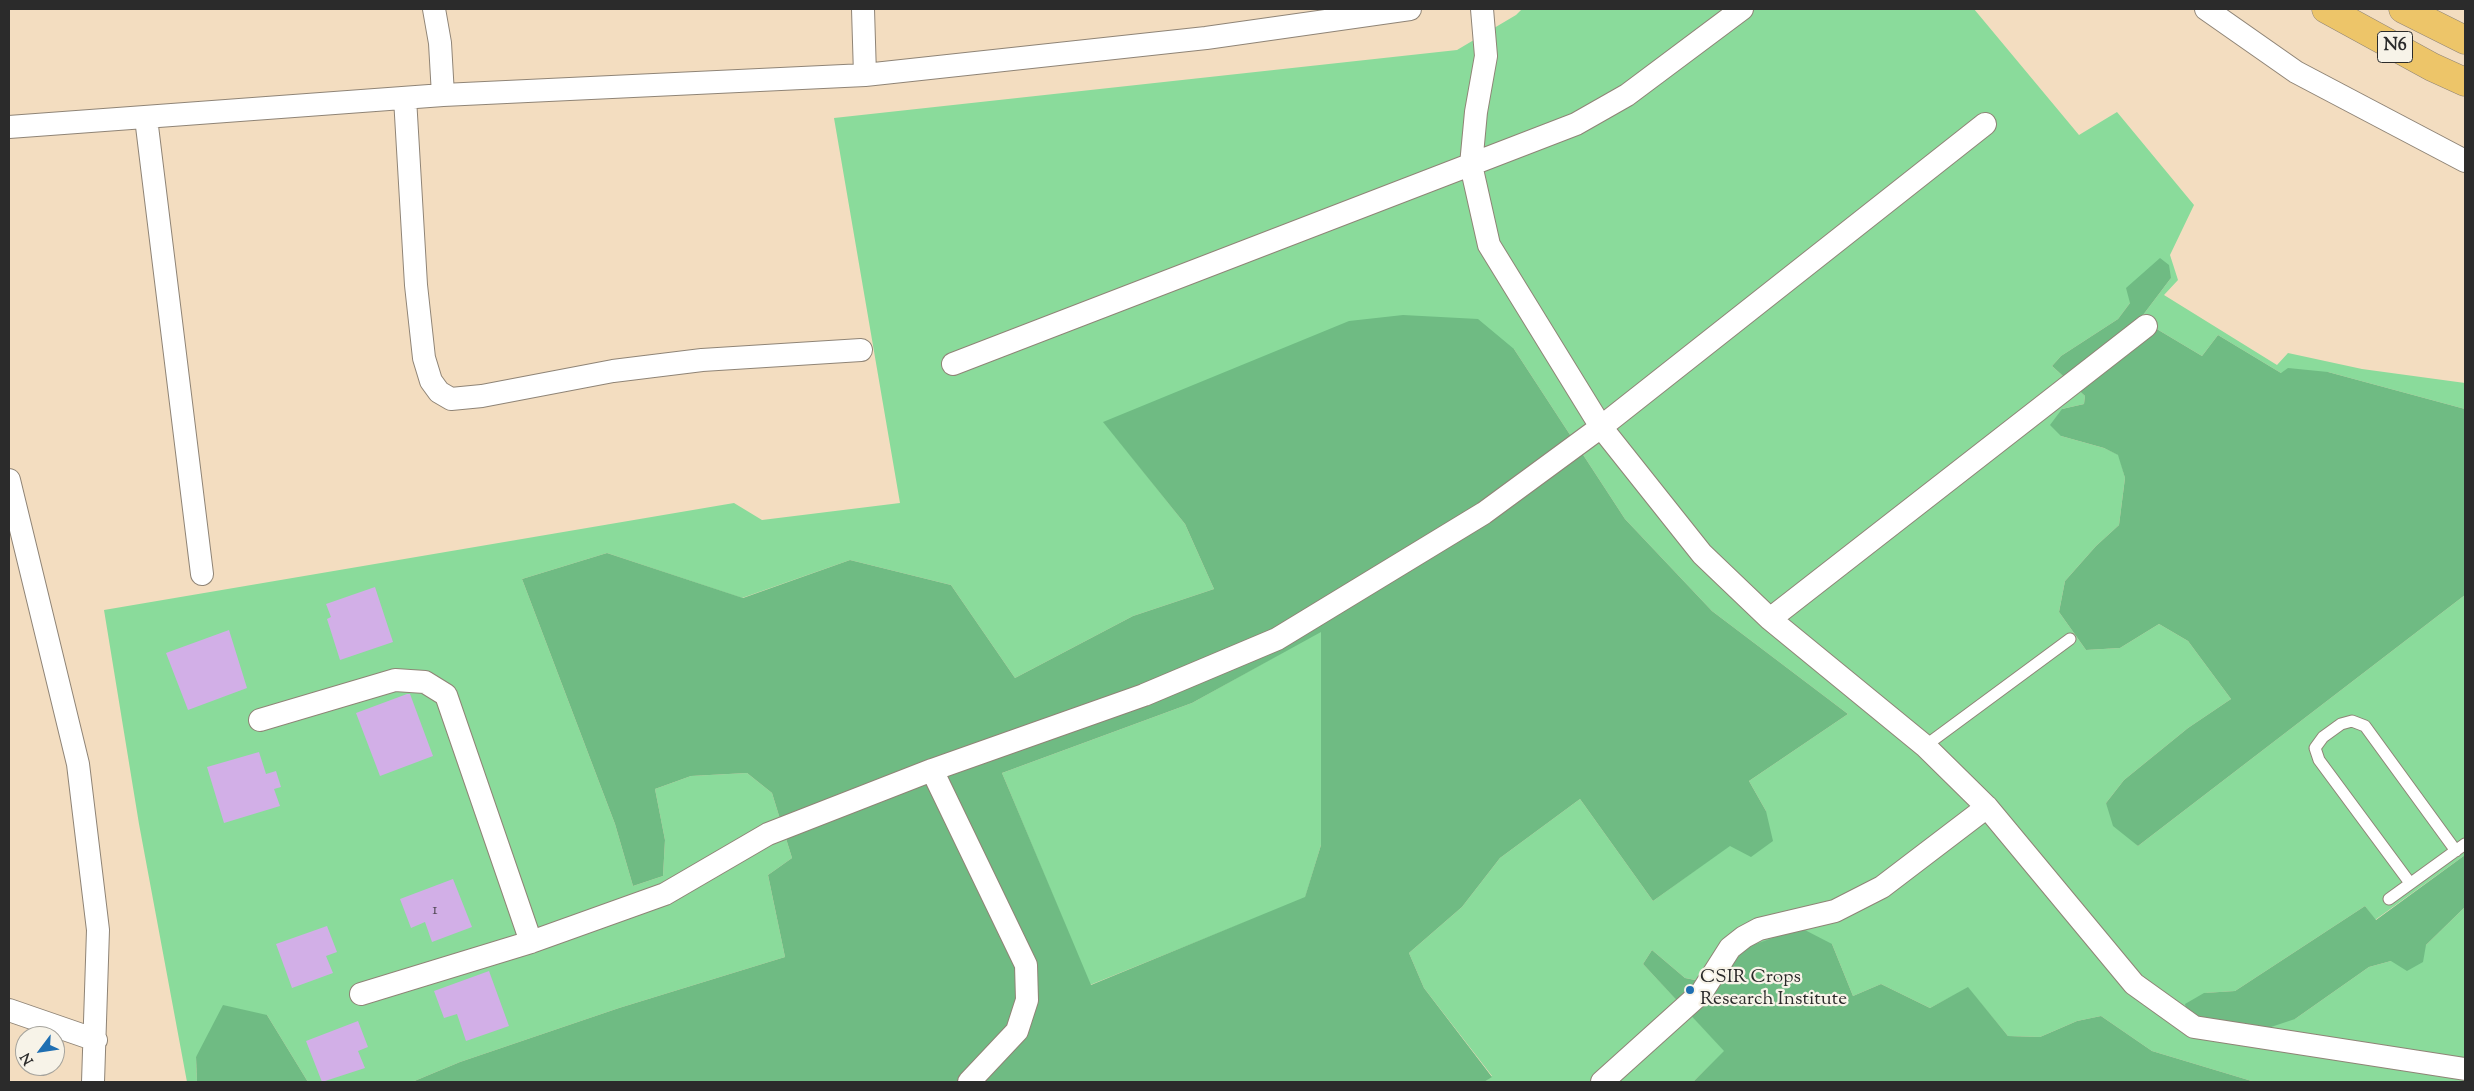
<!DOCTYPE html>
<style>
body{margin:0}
#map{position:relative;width:2474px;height:1091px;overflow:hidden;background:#f3ddc0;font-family:"Sorts Mill Goudy",serif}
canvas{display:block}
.frame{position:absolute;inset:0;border:10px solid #2b2b2b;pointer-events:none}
.north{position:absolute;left:15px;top:1026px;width:50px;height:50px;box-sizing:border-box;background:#f7f3e8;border:1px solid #a5a39c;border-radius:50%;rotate:239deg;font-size:14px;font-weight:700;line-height:20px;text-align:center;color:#2b2b2b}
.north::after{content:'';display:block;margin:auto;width:18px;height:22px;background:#1f6fb2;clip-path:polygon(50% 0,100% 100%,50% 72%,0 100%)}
</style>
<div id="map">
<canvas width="2474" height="1091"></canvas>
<div class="frame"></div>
<div class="north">N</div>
</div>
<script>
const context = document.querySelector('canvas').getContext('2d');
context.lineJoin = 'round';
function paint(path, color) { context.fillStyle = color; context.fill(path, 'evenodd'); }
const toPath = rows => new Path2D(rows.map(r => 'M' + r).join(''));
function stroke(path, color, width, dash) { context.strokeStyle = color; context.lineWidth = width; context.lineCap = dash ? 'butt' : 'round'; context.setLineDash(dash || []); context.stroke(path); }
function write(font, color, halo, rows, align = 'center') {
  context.font = font + ' "Sorts Mill Goudy",serif'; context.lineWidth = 4.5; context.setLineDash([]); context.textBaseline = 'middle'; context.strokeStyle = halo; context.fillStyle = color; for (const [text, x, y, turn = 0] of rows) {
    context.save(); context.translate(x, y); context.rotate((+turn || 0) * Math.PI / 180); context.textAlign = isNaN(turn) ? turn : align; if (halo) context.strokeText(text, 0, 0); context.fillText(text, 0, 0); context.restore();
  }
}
paint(toPath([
 [1522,9,1974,9,2079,135,2117,112,2194,205,2170,255,2178,280,2164,295,2277,365,2288,353,2362,369,2465,383,2465,409,2328,372,2281,373,2218,335,2202,356,2140,319,2171,278,2130,303,2118,319,2061,356,2052,366,2085,396,2084,404,2062,409,2061,436,2104,448,2119,455,2125,478,2119,525,2096,546,2065,581,2059,612,2086,650,2120,648,2159,624,2188,641,2231,699,2188,728,2124,780,2106,803,2138,846,2465,595,2465,855,2375,920,2365,906,2235,991,2205,993,2295,1019,2369,967,2391,961,2426,945,2465,907,2465,1082,2255,1082,2152,1051,2101,1016,2077,1021,2040,1037,2008,1036,1968,988,1930,1008,1881,984,1853,996,1832,944,1716,984,1685,978,1652,950,1643,964,1725,1051,1693,1082,1484,1082,1492,1076,1424,988,1409,953,1462,907,1500,858,1580,799,1653,901,1730,845,1766,811,1749,781,1848,714,1712,611,1625,519,1514,349,1104,422,1185,524,1214,589,1133,616,1015,678,951,585,850,560,742,598,607,553,522,579,615,824,633,886,663,876,665,840,655,789,691,776,747,773,772,793,792,858,768,875,785,957,619,1008,460,1062,412,1082,308,1082,267,1015,196,1057,197,1082,187,1082,139,824,104,610,734,503,762,520,900,503,834,118,1457,50,1516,15],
 [1321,631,1321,845,1305,898,1090,985,1002,773,1192,703]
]), '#8adb9b');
paint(toPath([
 [2160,258,2169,265,2171,278,2140,319,2202,356,2218,335,2281,373,2288,368,2328,372,2465,409,2465,595,2138,846,2113,826,2106,803,2124,780,2188,728,2231,699,2188,641,2159,624,2120,648,2086,650,2059,612,2065,581,2096,546,2119,525,2125,478,2118,455,2104,448,2061,436,2050,425,2062,409,2084,404,2085,396,2052,366,2061,356,2118,319,2130,303,2126,288],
 [1403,315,1478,319,1514,349,1625,519,1712,611,1848,714,1749,781,1766,811,1773,841,1751,857,1730,846,1653,901,1580,799,1500,858,1462,907,1409,953,1424,988,1492,1077,1484,1082,412,1082,460,1062,619,1008,785,957,768,875,792,858,772,793,747,773,691,776,655,789,665,840,663,876,633,886,615,824,522,579,607,553,743,598,850,560,951,585,1015,678,1133,616,1214,589,1185,524,1103,422,1349,321],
 [1321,632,1321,845,1305,897,1091,985,1002,773,1192,703],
 [2465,855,2465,907,2426,945,2423,962,2407,971,2391,961,2369,967,2295,1019,2259,1031,2187,1014,2185,1004,2204,993,2235,991,2365,906,2376,920],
 [1801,928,1832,944,1853,996,1881,984,1930,1008,1968,987,2008,1036,2040,1037,2077,1021,2101,1016,2152,1051,2255,1082,1693,1082,1724,1051,1643,964,1652,950,1685,978,1715,984,1747,947],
 [223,1005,267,1015,308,1082,197,1082,196,1057]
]), '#6fbb83');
paint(toPath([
 [375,587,393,642,340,660,327,619,331,617,326,604],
 [229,630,247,688,188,710,166,653],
 [407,694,410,694,433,756,380,776,356,713],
 [259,752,266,774,276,771,281,787,274,789,280,806,224,823,207,767],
 [453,879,472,927,432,942,425,922,411,928,400,899],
 [327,926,337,952,326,956,333,973,292,988,276,944],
 [489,971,509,1026,466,1041,457,1014,444,1018,434,991],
 [358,1021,368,1047,358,1051,365,1068,322,1082,306,1041]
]), '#d2afe7');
const service = toPath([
 [1925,746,2070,639],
 [2410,883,2319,760,2315,748,2323,737,2341,724,2352,721,2365,726,2456,851],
 [2389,899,2465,844]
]);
const minor = toPath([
 [434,9,440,43,443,95],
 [863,9,865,75],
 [1482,9,1486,56,1476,112,1471,165,1489,245,1601,427,1702,554,1770,619,1925,746,1987,807,2134,984,2194,1027,2465,1069],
 [2206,9,2296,72,2465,161],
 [405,98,416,285,424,358,431,381,439,392,451,399,482,396,613,371,702,360,861,350],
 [146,118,202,574],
 [9,127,443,95,865,75,1206,38,1410,9],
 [953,364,1576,124,1627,95,1742,9],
 [9,480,78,764,98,930,93,1082],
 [1770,619,2146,326],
 [260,720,395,680,425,682,446,695,531,942],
 [932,770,1026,965,1027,1000,1017,1031,969,1082],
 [361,994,531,942,665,894,768,834,932,770,1144,695,1277,639,1484,513,1601,427,1985,124],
 [9,1010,96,1040],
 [1602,1082,1702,992,1730,948,1744,937,1759,929,1835,911,1882,887,1987,807]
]);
const trunk = toPath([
 [2326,9,2432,67,2465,82],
 [2403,9,2465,40]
]);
stroke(service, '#8f8476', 13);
stroke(minor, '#8f8476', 24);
stroke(trunk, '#8f8476', 29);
stroke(service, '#fff', 11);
stroke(minor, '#fff', 22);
stroke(trunk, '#edc569', 28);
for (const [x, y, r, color] of [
 [1690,990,5,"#1f6fb2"]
]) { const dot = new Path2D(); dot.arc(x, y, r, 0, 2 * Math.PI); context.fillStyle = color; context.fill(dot); stroke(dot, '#f7f3e8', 2); }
write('16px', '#554c5a', null, [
 ["1",435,911]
]);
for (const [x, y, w] of [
 [2395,47,35]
]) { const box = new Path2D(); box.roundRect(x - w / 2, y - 15.5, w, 31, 4); context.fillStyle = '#f7f3e8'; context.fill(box); stroke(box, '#2b2b2b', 1); }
write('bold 18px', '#2b2b2b', null, [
 ["N6",2395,47]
]);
write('19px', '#2b2b2b', '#f7f3e8', [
 ["CSIR Crops",1700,979],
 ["Research Institute",1700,1001]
], 'left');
</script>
